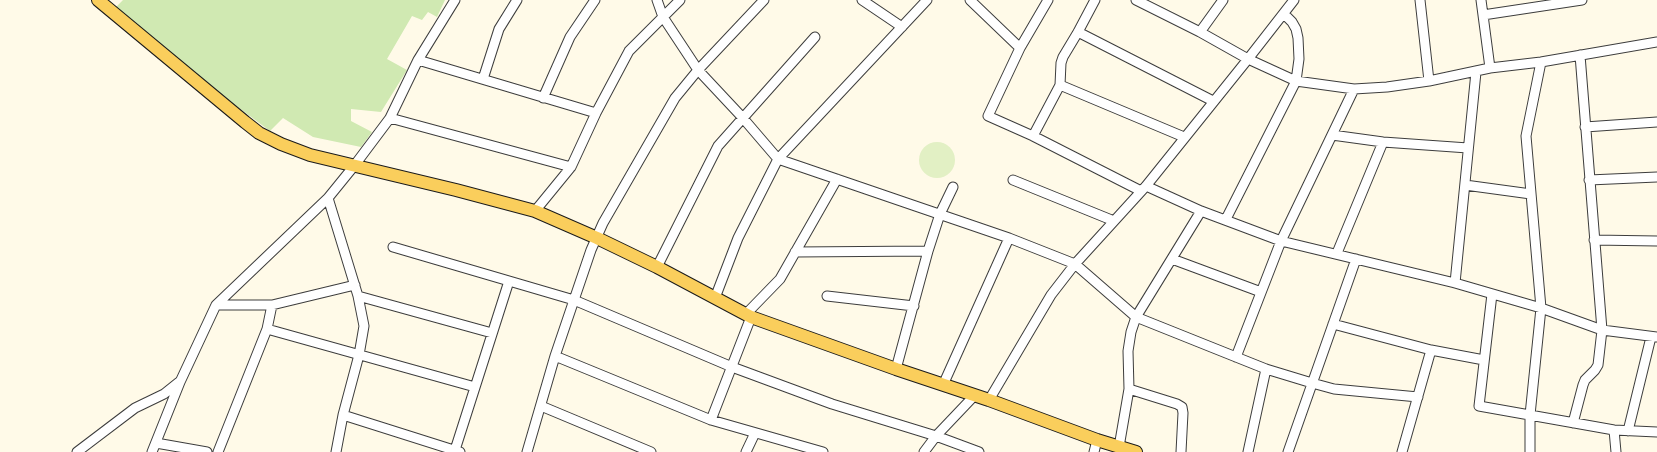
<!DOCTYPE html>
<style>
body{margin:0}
canvas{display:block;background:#fffae8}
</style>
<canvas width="1657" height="452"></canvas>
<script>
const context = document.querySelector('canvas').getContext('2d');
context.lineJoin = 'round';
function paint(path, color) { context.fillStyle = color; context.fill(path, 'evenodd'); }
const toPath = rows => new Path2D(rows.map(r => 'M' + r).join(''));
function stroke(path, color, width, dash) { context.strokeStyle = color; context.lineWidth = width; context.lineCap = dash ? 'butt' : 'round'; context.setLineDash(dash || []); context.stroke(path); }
paint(toPath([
 [123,0,445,0,437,17,428,12,422,20,412,16,387,59,407,70,381,112,351,109,351,121,372,132,361,147,313,137,283,118,270,131,239,108,230,106,176,62,116,7]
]), '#d0e9b2');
paint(toPath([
 '919 160a18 18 0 1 1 36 0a18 18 0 1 1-36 0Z'
]), '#e2f0c4');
const minor = toPath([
 [657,0,663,17,698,70,742,117,778,159,1009,238,1075,264,1136,317,1266,369,1312,383,1334,389,1418,397],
 [862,0,902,27],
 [970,0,1020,48],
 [1048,0,1020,48,988,116,1033,136,1141,191],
 [1136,0,1200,32,1248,59,1296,81,1354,89,1387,87,1429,81,1490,68,1541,62,1657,42],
 [1420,0,1429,81],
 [1481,0,1490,68],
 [1483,15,1582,0],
 [1078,32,1213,101],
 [1200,32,1223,0],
 [418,60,596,113],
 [483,79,499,29,517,0],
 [1060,85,1184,137],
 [543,98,570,37,595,0],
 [390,118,571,167],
 [1585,127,1657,122],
 [1332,135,1383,142,1468,148],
 [1033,136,1060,85,1061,63,1063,57,1078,32,1095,0],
 [1013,180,1114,221],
 [1589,180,1657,177],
 [1465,185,1531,194],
 [1146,186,1201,211,1281,241,1455,283,1541,308,1602,330,1657,337],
 [328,198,358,296,364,326,359,355,343,415,336,452],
 [535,211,571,167,596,113,629,51,680,0],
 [1226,219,1296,81,1299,59,1298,38,1296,29,1292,22,1284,14],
 [1594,240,1657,241],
 [393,247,574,300,732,367,832,404,936,436,979,452],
 [795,252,928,251],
 [1337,253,1383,142],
 [1172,259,1261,292],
 [657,267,718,146,815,37],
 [1455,283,1476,72],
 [1492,294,1479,406,1614,430,1657,432],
 [358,296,492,333],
 [827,296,914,306],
 [715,298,738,238,778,159,927,0],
 [216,305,272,305,355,285],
 [746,314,780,279,837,179],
 [1333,324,1431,350,1484,360],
 [267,329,475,387],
 [555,356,711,420,823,452],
 [1236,357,1281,241,1354,89],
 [896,369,928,251,940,214,953,187],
 [943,385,1009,238],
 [1129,389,1177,404,1182,407,1183,413,1181,452],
 [989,400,1051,295,1075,264,1146,186,1248,59,1294,0],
 [541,406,651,452],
 [343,415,460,452],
 [711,420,751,317],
 [1573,423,1583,385,1585,380,1595,370,1598,365,1602,330,1580,55],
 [1614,430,1616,452],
 [1628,431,1651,337],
 [156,443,207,452],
 [1119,447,1129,389,1128,351,1131,332,1136,317,1201,211],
 [455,450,509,281],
 [77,452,135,408,164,394,179,382],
 [152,452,180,382,216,305,328,198,354,166,390,118,418,60,455,0],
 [218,452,267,329,272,305],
 [527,452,555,356,574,300,591,250,603,223,675,98,698,70,764,0],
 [746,452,755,433],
 [924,452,936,436,974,396],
 [1094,452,1097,440],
 [1248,452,1266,369],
 [1288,452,1356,259],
 [1402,452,1431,350],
 [1530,452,1530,415,1541,308,1526,136,1541,62]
]);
const major = toPath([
 [98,0,245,122,259,133,281,144,310,155,456,190,535,211,597,238,657,267,751,317,896,369,989,400,1097,440,1136,452]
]);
stroke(minor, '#3d3d3d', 11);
stroke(major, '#1b1b1b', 14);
stroke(minor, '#fff', 9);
stroke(major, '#face5c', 12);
</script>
